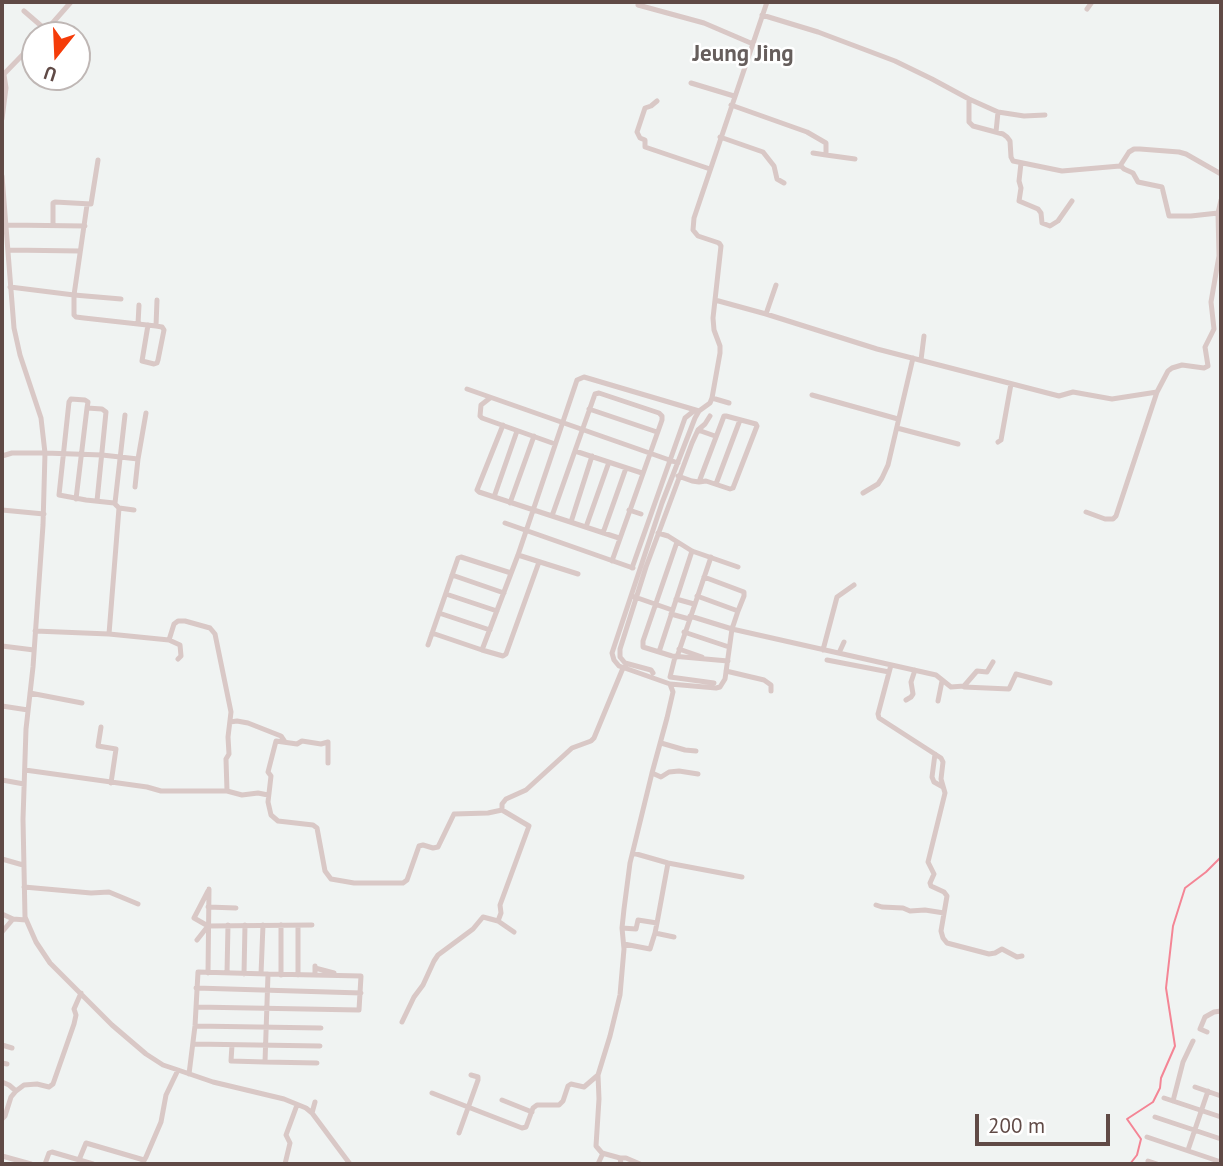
<!DOCTYPE html>
<style>
body{margin:0}
#map{position:relative;width:1223px;height:1166px;overflow:hidden;background:#f0f3f2;font-family:"PT Sans",sans-serif}
canvas{display:block}
.frame{position:absolute;inset:0;border:4px solid #604a46;pointer-events:none}
.north{position:absolute;left:21px;top:21px;width:70px;height:70px;box-sizing:border-box;background:#fff;border:2px solid #bfb7b5;border-radius:50%;rotate:198deg;font-size:19px;font-weight:700;line-height:28px;text-align:center;color:#604a46}
.north::after{content:'';display:block;margin:auto;width:24px;height:32px;background:#f53c09;clip-path:polygon(50% 0,100% 100%,50% 72%,0 100%)}
.scale{position:absolute;left:975px;top:1114px;width:135px;height:32px;box-sizing:border-box;border:4px solid #604a46;border-top:0;padding-left:9px;font-size:21px;line-height:24px;white-space:nowrap;color:#604a46;-webkit-text-stroke:5px #fff;paint-order:stroke}
</style>
<div id="map">
<canvas width="1223" height="1166"></canvas>
<div class="frame"></div>
<div class="north">U</div>
<div class="scale">200 m</div>
</div>
<script>
const context = document.querySelector('canvas').getContext('2d');
context.lineJoin = 'round';
const toPath = rows => new Path2D(rows.map(r => 'M' + r).join(''));
function stroke(path, color, width, dash) { context.strokeStyle = color; context.lineWidth = width; context.lineCap = dash ? 'butt' : 'round'; context.setLineDash(dash || []); context.stroke(path); }
function write(font, color, halo, rows, align = 'center') {
  context.font = font + ' "PT Sans",sans-serif'; context.lineWidth = 5; context.setLineDash([]); context.textBaseline = 'middle'; context.strokeStyle = halo; context.fillStyle = color; for (const [text, x, y, turn = 0] of rows) {
    context.save(); context.translate(x, y); context.rotate((+turn || 0) * Math.PI / 180); context.textAlign = isNaN(turn) ? turn : align; if (halo) context.strokeText(text, 0, 0); context.fillText(text, 0, 0); context.restore();
  }
}
stroke(toPath([
 [1130,1164,1137,1155,1141,1139,1127,1119,1153,1102,1160,1088,1161,1078,1175,1046,1166,988,1173,926,1185,888,1206,872,1221,857]
]), '#f48595', 2);
stroke(toPath([
 [638,5,704,23,753,44],
 [1087,9,1092,2],
 [24,11,46,30],
 [762,15,818,32,895,61,932,79,969,99,998,112,1024,116,1045,115],
 [42,35,71,2],
 [2,76,35,42],
 [691,83,734,96],
 [969,99,969,122,973,126,1003,134,1007,137,1010,141,1011,157,1013,161,1018,162,1062,171,1120,166,1129,152,1134,149,1140,149,1179,152,1186,154,1221,174],
 [657,101,651,106,645,108,637,132,640,138,645,140,645,147,710,169],
 [731,105,807,132,826,143,826,155,855,159],
 [2,119,6,88,4,75],
 [996,132,998,112],
 [720,137,763,152,774,166,777,179,784,183],
 [813,153,826,155],
 [1021,163,1019,181,1021,188,1019,201,1038,209,1041,213,1042,223,1050,226,1058,221,1072,201],
 [1121,166,1124,169,1133,173,1138,182,1162,187,1169,216,1191,216,1218,213],
 [2,176,14,328,20,355,41,418,45,453,43,525,33,667,26,729,23,819,25,917,36,942,50,963,112,1025,146,1054,163,1065,178,1070,213,1082,284,1099,306,1108,312,1113,350,1164],
 [87,205,74,295,74,315,76,317,84,318,156,326,162,327,164,330,158,360,157,363,154,364,142,361,148,325],
 [7,225,85,226],
 [53,225,53,203,55,202,91,204,98,160],
 [9,250,80,251],
 [10,287,74,295,121,299],
 [715,300,766,314,877,349,1059,396,1073,392,1112,399,1157,392],
 [766,314,776,285],
 [138,324,139,305],
 [156,326,157,300],
 [921,360,924,336],
 [467,389,678,463],
 [812,395,898,419],
 [490,398,481,405,480,416,482,418,555,444],
 [712,398,729,403],
 [589,409,657,432],
 [503,425,477,490,479,492,619,538],
 [897,428,958,444],
 [698,430,715,436],
 [998,442,1001,440,1011,384],
 [575,451,642,473],
 [2,456,12,453,45,453,102,455,138,459,146,413],
 [678,476,692,481,699,482,706,481,730,489,733,488,757,426,756,424,726,416,724,416,699,482],
 [716,484,740,420],
 [135,487,138,459],
 [863,493,878,484,882,478,888,465,913,358],
 [494,497,517,431],
 [76,499,87,408],
 [97,501,106,412,102,409,87,408,88,402,85,400,71,399,69,402,59,495,86,500,114,503,119,508,134,510],
 [115,503,125,415],
 [510,503,534,436],
 [2,510,44,514],
 [629,510,641,514],
 [1086,512,1105,519,1113,519,1116,516,1157,392,1168,371,1172,368,1182,365,1204,368,1208,366,1205,347,1214,329,1211,302,1219,256,1218,213,1221,200],
 [552,516,595,394,599,393,659,413,662,416,662,420,612,561],
 [571,522,592,456],
 [505,523,633,568],
 [586,527,609,462],
 [603,533,626,468],
 [658,533,668,536,692,551,738,567],
 [677,542,643,641,643,647,672,656,728,661],
 [518,555,578,574],
 [632,568,685,418,695,410],
 [452,575,504,593],
 [704,577,744,592,744,596,738,611],
 [446,594,497,611],
 [632,596,672,610],
 [676,599,694,604],
 [439,613,490,630],
 [671,614,689,619],
 [690,616,732,629,936,675,951,687,964,686,977,671,987,672,993,662],
 [35,631,109,634,169,640,180,645,181,656,178,659],
 [684,632,729,647],
 [432,633,482,650,518,555,577,380,584,377,699,411],
 [109,634,119,508],
 [169,640,174,624,178,621,185,621,210,628,215,634,231,712,228,737,229,754,226,759,227,791],
 [428,645,458,558,461,557,511,573],
 [2,646,34,650],
 [679,649,702,657],
 [482,650,503,656,506,654,539,562],
 [823,650,837,597,854,585],
 [659,652,692,551],
 [839,653,844,642],
 [675,657,670,677,714,683],
 [677,657,711,557],
 [827,660,889,672],
 [891,665,878,714,879,718,941,758,943,762,941,779,945,793,928,862,934,874,930,883,931,886,944,892,947,896,941,931,943,938,947,943,989,954,995,953,1002,949,1017,957,1022,956],
 [726,671,764,680,771,685,771,691],
 [653,673,651,670,625,663,620,657,620,649,646,567,692,443,698,430,705,424,710,416],
 [670,684,716,688,720,687,725,679,732,629,738,611,697,596],
 [964,687,1009,689,1016,674,1050,683],
 [30,693,82,703],
 [906,700,911,697,913,694,911,682,915,670],
 [938,701,942,681],
 [2,706,28,710],
 [230,722,237,721,248,723,281,736,285,742],
 [101,727,98,746,116,749,111,783],
 [661,743,685,750,696,751],
 [935,754,932,777,934,782,943,787],
 [328,763,328,742,321,744,302,741,297,744,276,741,268,772,271,776,268,802,271,815,278,821,313,825,317,828,325,871,331,879,354,883,403,883,407,880,419,846,423,845,433,848,438,847,454,814,488,813,502,810],
 [25,770,147,787,161,791,227,791,242,795,258,793,268,795],
 [652,773,661,777,669,772,679,771,698,774],
 [2,780,24,784],
 [633,853,668,863,742,877],
 [2,859,23,865],
 [24,887,91,893,109,892,138,904],
 [876,905,882,907,903,908,910,911,925,910,944,913],
 [208,907,236,908],
 [2,914,13,919],
 [498,921,501,913,500,905,529,826,502,810,502,804,506,799,526,790,572,748,591,741,594,738,623,668],
 [657,923,668,863],
 [208,926,312,925],
 [622,928,636,929,638,920,657,923,655,933,674,937],
 [2,932,13,919,26,920],
 [197,940,208,926,194,918,208,891],
 [624,944,650,949,655,933],
 [315,968,334,973],
 [208,973,209,889],
 [227,973,228,925],
 [244,974,245,925],
 [261,974,263,925],
 [281,975,281,925],
 [298,975,298,926],
 [315,975,268,974,265,1062,317,1063],
 [196,988,361,993],
 [196,1007,359,1010,361,976,315,975,315,966],
 [402,1022,414,997,423,985,434,961,438,955,473,929,483,917,498,921,514,932],
 [195,1026,321,1028],
 [1207,1032,1200,1029,1205,1017,1214,1012,1221,1011],
 [193,1044,320,1046],
 [2,1045,12,1048],
 [232,1045,231,1061,265,1062],
 [2,1063,7,1064],
 [189,1074,195,1026,198,972,268,974],
 [2,1082,9,1085,16,1091],
 [1195,1087,1221,1096],
 [432,1093,522,1128,526,1127,533,1108,537,1105,559,1105,563,1101,568,1086,571,1084,584,1087,598,1075],
 [1164,1098,1221,1117],
 [502,1100,532,1112],
 [1173,1101,1183,1062,1193,1041],
 [312,1113,315,1102],
 [1155,1117,1221,1139],
 [2,1119,5,1116,11,1097,16,1091,24,1085,37,1084,49,1087,53,1084,74,1024,76,1015,74,1009,81,993],
 [459,1133,478,1080,478,1077,471,1075],
 [1147,1137,1221,1162],
 [1188,1150,1208,1091],
 [2,1156,31,1164],
 [620,1158,626,1158,640,1164],
 [79,1160,86,1143,144,1160],
 [1148,1161,1157,1164],
 [45,1164,49,1153,52,1152,93,1164],
 [142,1164,146,1157,161,1122,166,1095,178,1070],
 [285,1164,290,1143,286,1135,297,1105],
 [598,1164,603,1153],
 [621,1164,620,1158,602,1153,596,1146,599,1099,598,1075,610,1036,620,995,624,949,622,928,624,909,630,863,652,773,667,718,673,692,670,684,619,666,614,660,612,653,662,503,695,418,699,411,710,403,712,398,720,353,720,346,714,330,713,318,721,246,719,243,698,236,693,230,694,218,767,2]
]), '#d9c8c6', 5);
write('bold 23px', '#665e5c', '#fff', [
 ["Jeung Jing",743,54]
]);
</script>
